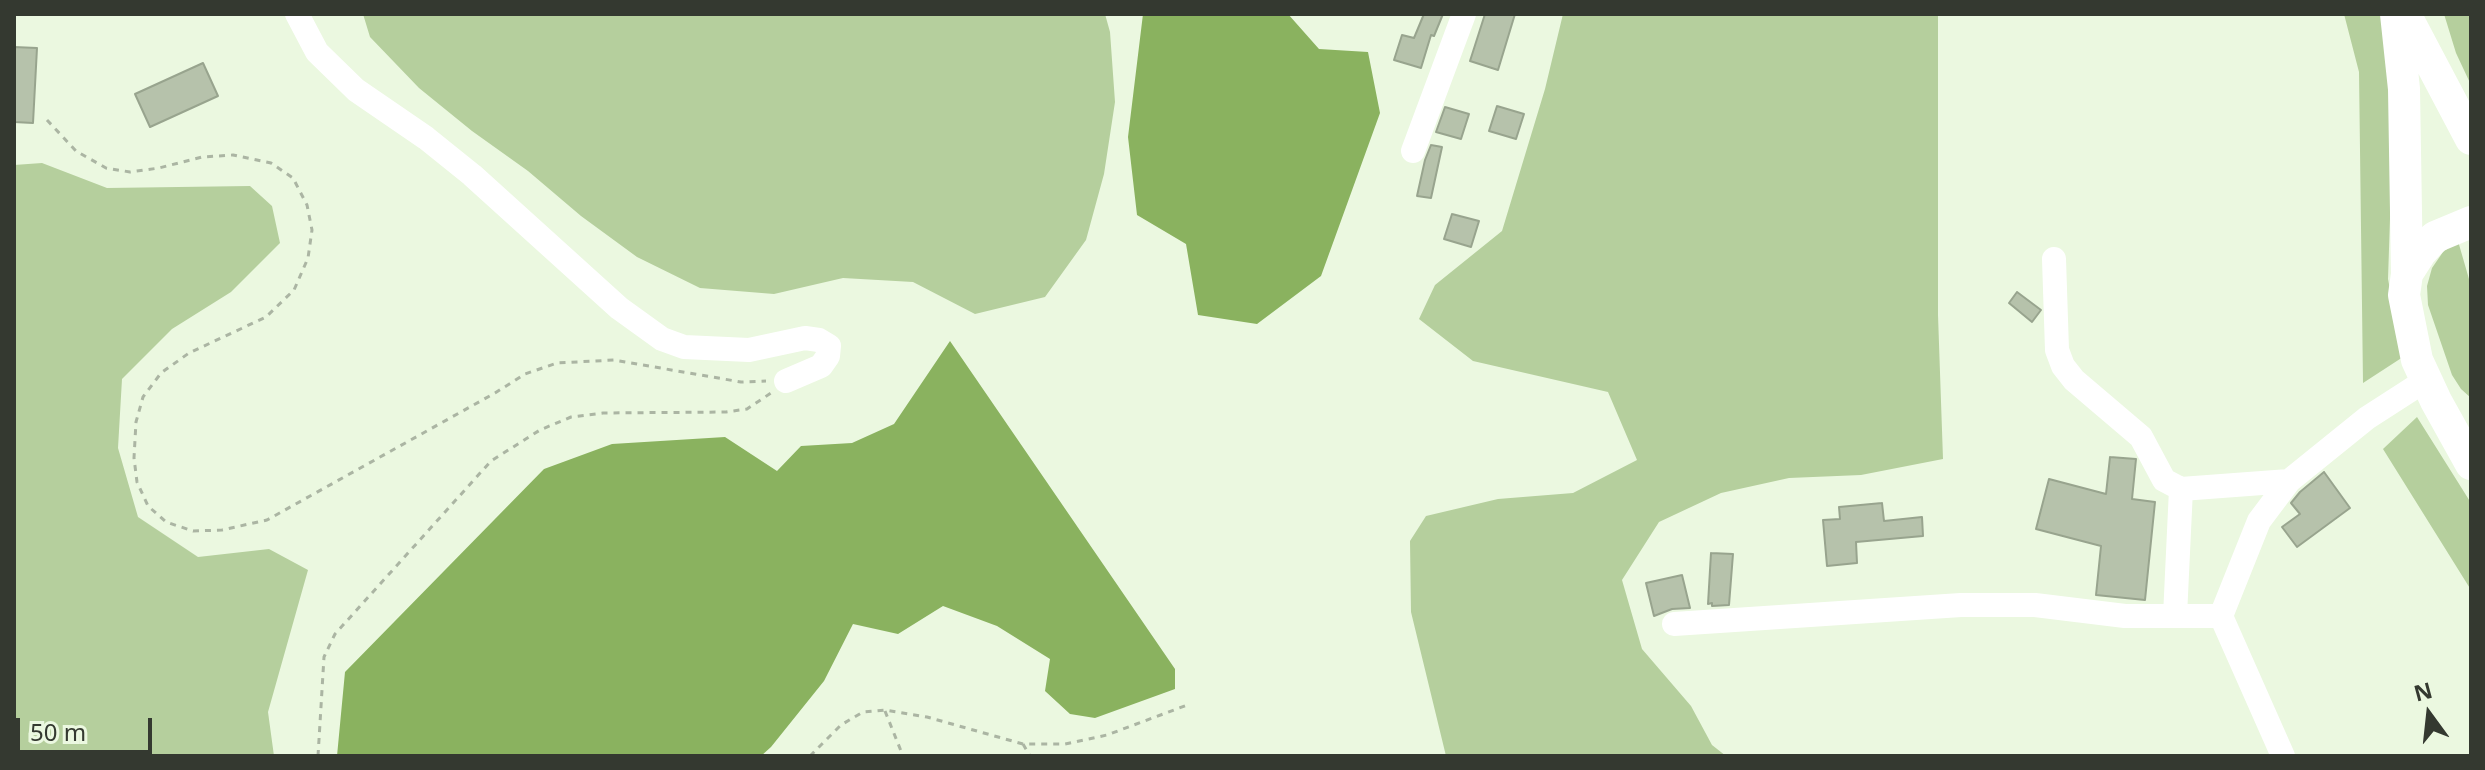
<!DOCTYPE html>
<style>
body{margin:0}
#map{position:relative;width:2485px;height:770px;overflow:hidden;background:#ebf8e0;font-family:"Noto Sans",sans-serif}
canvas{display:block}
.frame{position:absolute;inset:0;border:16px solid #343930;pointer-events:none}
.north{position:absolute;left:2389px;top:674px;width:80px;height:80px;-webkit-text-stroke:6px #ebf8e0;paint-order:stroke;rotate:345deg;font-size:22px;font-weight:700;line-height:32px;text-align:center;color:#343930}
.north::after{content:'';display:block;margin:auto;width:28px;height:36px;background:#343930;clip-path:polygon(50% 0,100% 100%,50% 72%,0 100%)}
.scale{position:absolute;left:16px;top:718px;width:136px;height:36px;box-sizing:border-box;border:4px solid #343930;border-top:0;padding-left:10px;font-size:24px;line-height:28px;white-space:nowrap;color:#343930;-webkit-text-stroke:6px #ebf8e0;paint-order:stroke}
</style>
<div id="map">
<canvas width="2485" height="770"></canvas>
<div class="frame"></div>
<div class="north">N</div>
<div class="scale">50 m</div>
</div>
<script>
const context = document.querySelector('canvas').getContext('2d');
context.lineJoin = 'round';
function paint(path, color) { context.fillStyle = color; context.fill(path, 'evenodd'); }
const toPath = rows => new Path2D(rows.map(r => 'M' + r).join(''));
function stroke(path, color, width, dash) { context.strokeStyle = color; context.lineWidth = width; context.lineCap = dash ? 'butt' : 'round'; context.setLineDash(dash || []); context.stroke(path); }
paint(toPath([
 [363,14,1105,14,1110,32,1115,102,1104,174,1086,240,1045,297,975,314,913,282,843,278,774,294,700,288,637,257,581,216,528,171,472,131,419,88,370,37],
 [1563,14,1938,14,1938,315,1943,459,1861,475,1789,478,1721,493,1659,522,1622,580,1642,649,1691,706,1712,745,1726,756,1446,756,1411,612,1410,541,1426,516,1498,499,1573,493,1637,460,1608,392,1473,361,1419,319,1435,285,1502,231,1545,89],
 [2344,14,2382,14,2395,68,2388,279,2403,357,2363,383,2359,72],
 [2444,14,2471,14,2471,85,2456,53],
 [42,163,107,188,250,186,272,206,280,243,231,292,172,329,122,379,118,448,138,517,198,557,269,549,308,570,268,712,274,756,14,756,14,165],
 [2458,241,2471,286,2471,398,2461,389,2452,375,2428,305,2427,286,2432,268,2443,252],
 [2417,417,2471,503,2471,590,2383,449]
]), '#b5cf9d');
paint(toPath([
 [1143,14,1288,14,1319,49,1368,52,1380,113,1321,276,1257,324,1198,315,1186,244,1137,215,1128,137],
 [950,341,1175,669,1175,689,1095,718,1070,714,1045,691,1050,659,997,626,943,606,898,634,853,624,824,681,771,747,761,756,337,756,345,672,544,469,612,444,725,437,777,471,801,446,852,443,894,424]
]), '#8ab25f');
const building = toPath([
 [1424,14,1443,14,1434,36,1431,35,1421,68,1394,60,1402,35,1414,38,1424,14],
 [1485,14,1515,14,1498,70,1470,61,1485,14],
 [14,47,37,48,33,123,14,122,14,47],
 [203,63,218,96,150,127,135,94,203,63],
 [1497,106,1524,114,1516,139,1489,131,1497,106],
 [1445,107,1469,114,1461,139,1436,132,1445,107],
 [1431,145,1442,147,1431,198,1417,196,1425,160,1431,145],
 [1452,214,1479,221,1471,247,1444,239,1452,214],
 [2017,292,2041,310,2032,322,2009,303,2017,292],
 [2110,457,2136,459,2132,499,2155,502,2145,600,2096,595,2101,546,2036,529,2049,479,2106,494,2110,457],
 [2324,472,2350,508,2297,547,2282,527,2300,514,2291,503,2300,492,2324,472],
 [1882,503,1884,521,1922,517,1923,536,1856,542,1857,563,1827,566,1823,520,1840,519,1839,507,1882,503],
 [1711,553,1733,554,1729,605,1712,606,1712,603,1708,604,1711,553],
 [1682,575,1690,608,1672,609,1654,616,1646,583,1682,575]
]);
paint(building, '#b6c2ab');
stroke(building, '#98a48e', 2);
stroke(toPath([
 [47,120,76,151,106,168,130,172,159,168,202,157,233,155,271,163,293,178,307,205,312,230,308,258,294,290,266,317,189,353,161,373,143,397,136,422,134,458,137,482,148,506,166,522,193,531,222,530,267,520,495,393,525,374,557,363,614,360,741,382,766,381],
 [885,711,903,756],
 [1023,744,1030,756],
 [318,756,324,657,335,634,491,461,540,430,571,417,603,413,726,412,747,409,771,393],
 [810,756,841,725,863,712,885,710,927,717,1023,744,1065,744,1107,735,1190,704]
]), '#abb5a3', 3, [6, 6]);
stroke(toPath([
 [297,14,317,52,356,90,426,138,472,175,619,308,662,339,684,347,749,350,805,338,819,340,829,346,828,356,821,366,786,381],
 [1413,151,1464,14],
 [2054,259,2057,350,2063,366,2074,380,2141,437,2164,480,2181,489,2289,481],
 [2175,616,2181,489],
 [1674,624,1961,605,2035,605,2125,616,2221,616],
 [2283,756,2221,616,2259,521,2289,481,2367,418,2426,380]
]), '#fff', 24);
stroke(toPath([
 [2396,14,2404,89,2407,274],
 [2405,14,2471,139],
 [2471,222,2435,237,2421,252,2407,274,2404,295,2417,360,2436,401,2471,464]
]), '#fff', 32);
</script>
